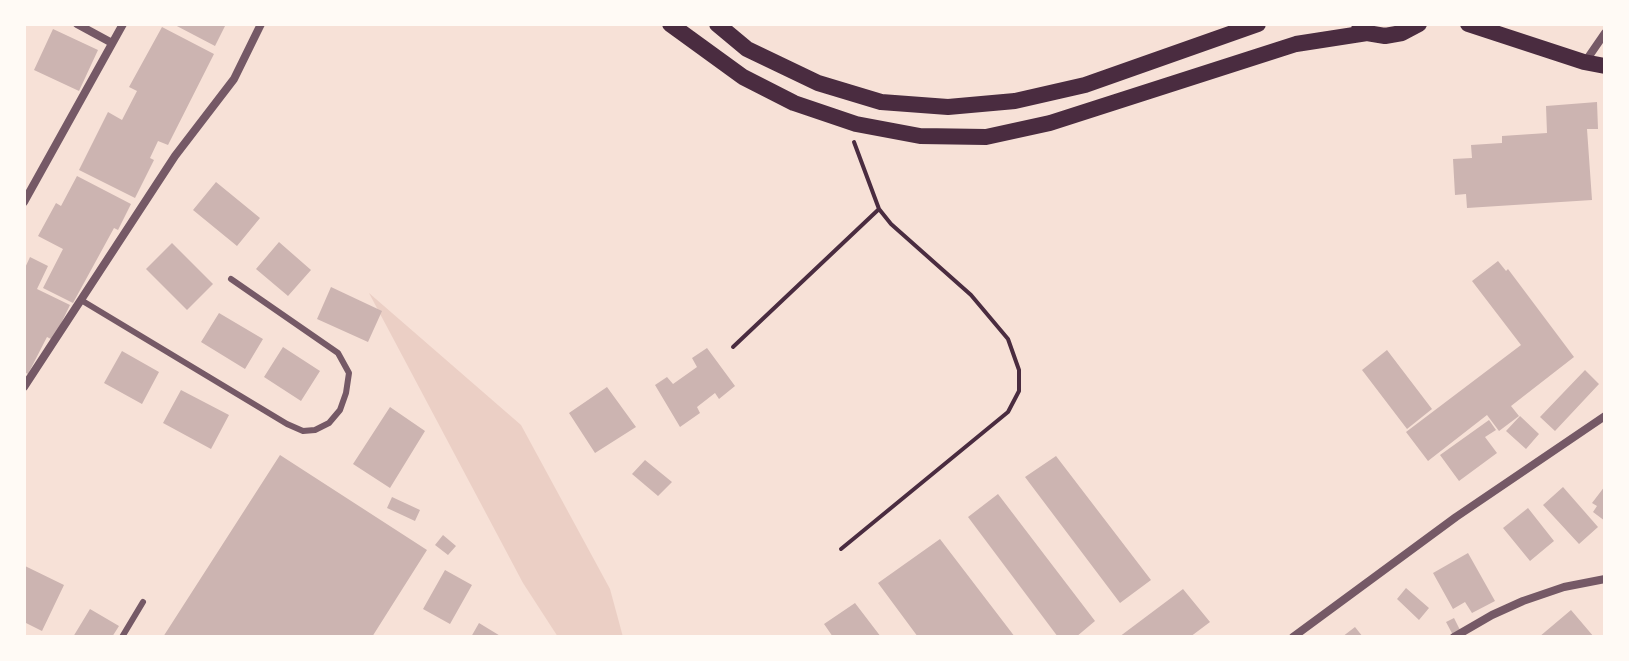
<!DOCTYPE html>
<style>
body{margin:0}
#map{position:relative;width:1629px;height:661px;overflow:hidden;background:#f7e1d7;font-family:"Fira Sans Condensed",sans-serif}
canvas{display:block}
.frame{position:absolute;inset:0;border:26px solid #fffaf5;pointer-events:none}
</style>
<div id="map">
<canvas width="1629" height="661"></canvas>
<div class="frame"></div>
</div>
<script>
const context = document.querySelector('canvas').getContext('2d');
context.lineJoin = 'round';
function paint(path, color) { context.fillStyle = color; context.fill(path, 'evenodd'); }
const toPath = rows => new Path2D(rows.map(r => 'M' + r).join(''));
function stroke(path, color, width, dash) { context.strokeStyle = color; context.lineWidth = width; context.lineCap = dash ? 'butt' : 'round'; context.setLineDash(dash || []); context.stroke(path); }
paint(toPath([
 [369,293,521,425,610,589,623,637,558,637,523,583]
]), '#ebcfc5');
paint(toPath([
 [173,24,226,24,215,46],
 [162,27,214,54,168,145,158,141,150,158,154,160,135,198,79,170,108,112,122,120,137,91,129,87],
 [53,29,98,50,79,91,34,70],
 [1597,102,1598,129,1587,129,1592,200,1467,208,1466,194,1455,195,1453,159,1472,158,1471,145,1502,143,1502,136,1547,133,1546,106],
 [77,176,131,204,118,230,114,228,73,303,43,288,63,249,38,236,56,203,61,206],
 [216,182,260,218,237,246,193,210],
 [279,242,311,270,288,296,256,269],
 [172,243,213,284,187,310,146,269],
 [30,257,48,266,37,289,70,305,53,340,47,337,28,374,24,372,24,270],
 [1498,261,1506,271,1508,269,1574,357,1511,406,1519,416,1499,431,1487,415,1428,461,1406,432,1521,345,1472,281],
 [331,287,382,311,368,342,317,319],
 [219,313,263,339,245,369,201,342],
 [283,347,320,371,301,401,264,377],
 [707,348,735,386,719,399,715,393,697,407,700,413,680,427,655,385,667,377,673,384,697,367,692,358],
 [1387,350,1432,409,1407,429,1362,370],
 [122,351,159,372,142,404,104,383],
 [1585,370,1599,384,1555,431,1540,417],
 [607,387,636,427,595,453,569,413],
 [181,390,229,415,211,449,163,423],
 [390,407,425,431,390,488,353,464],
 [1520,416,1539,434,1526,449,1506,431],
 [1489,420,1496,430,1485,437,1497,453,1459,481,1440,455],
 [280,455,427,550,372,637,163,637],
 [1056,456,1151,580,1120,603,1025,477],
 [645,460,672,482,658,496,632,474],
 [1605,486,1605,521,1593,512,1597,506,1592,503],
 [1563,487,1598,527,1579,544,1543,505],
 [998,494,1095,621,1076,637,1058,637,968,517],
 [392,497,420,510,415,521,387,508],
 [1528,508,1554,541,1530,561,1503,528],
 [443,535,456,546,448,555,435,545],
 [940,539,1015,637,918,637,878,583],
 [1468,553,1495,601,1472,613,1465,602,1453,609,1433,573],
 [25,566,64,585,42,631,24,622],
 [445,570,472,585,450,624,423,609],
 [1406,588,1429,608,1419,620,1397,599],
 [1183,589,1210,622,1190,637,1119,637],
 [855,603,881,637,833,637,824,624],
 [90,609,119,626,112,637,73,637],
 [1571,610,1594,637,1539,637],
 [1454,618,1462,634,1454,637,1446,622],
 [479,623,502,637,471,637],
 [1355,627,1363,637,1342,637]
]), '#ccb4b1');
stroke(toPath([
 [733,347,879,209],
 [841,549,1008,412,1019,391,1019,370,1008,339,971,295,891,224,879,209,854,142]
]), '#4a2c40', 4);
stroke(toPath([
 [81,300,287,424,303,431,315,430,329,423,340,410,346,393,349,373,338,353,231,279],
 [122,637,143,602]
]), '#755966', 6);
stroke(toPath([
 [77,24,112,43],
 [1585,62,1605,33],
 [24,202,123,24],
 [24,387,175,156,234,79,261,24],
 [1293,637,1456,517,1605,416],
 [1454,637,1492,615,1523,601,1564,587,1605,579]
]), '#755966', 8);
stroke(toPath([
 [670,24,743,77,794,103,856,124,920,136,986,137,1050,123,1296,44,1367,33],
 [717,24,747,49,818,83,881,102,948,107,1015,101,1085,85,1258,24],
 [1468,24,1584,62,1605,66],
 [1359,29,1367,33,1385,36,1402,33,1419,24]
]), '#4a2c40', 16);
</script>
